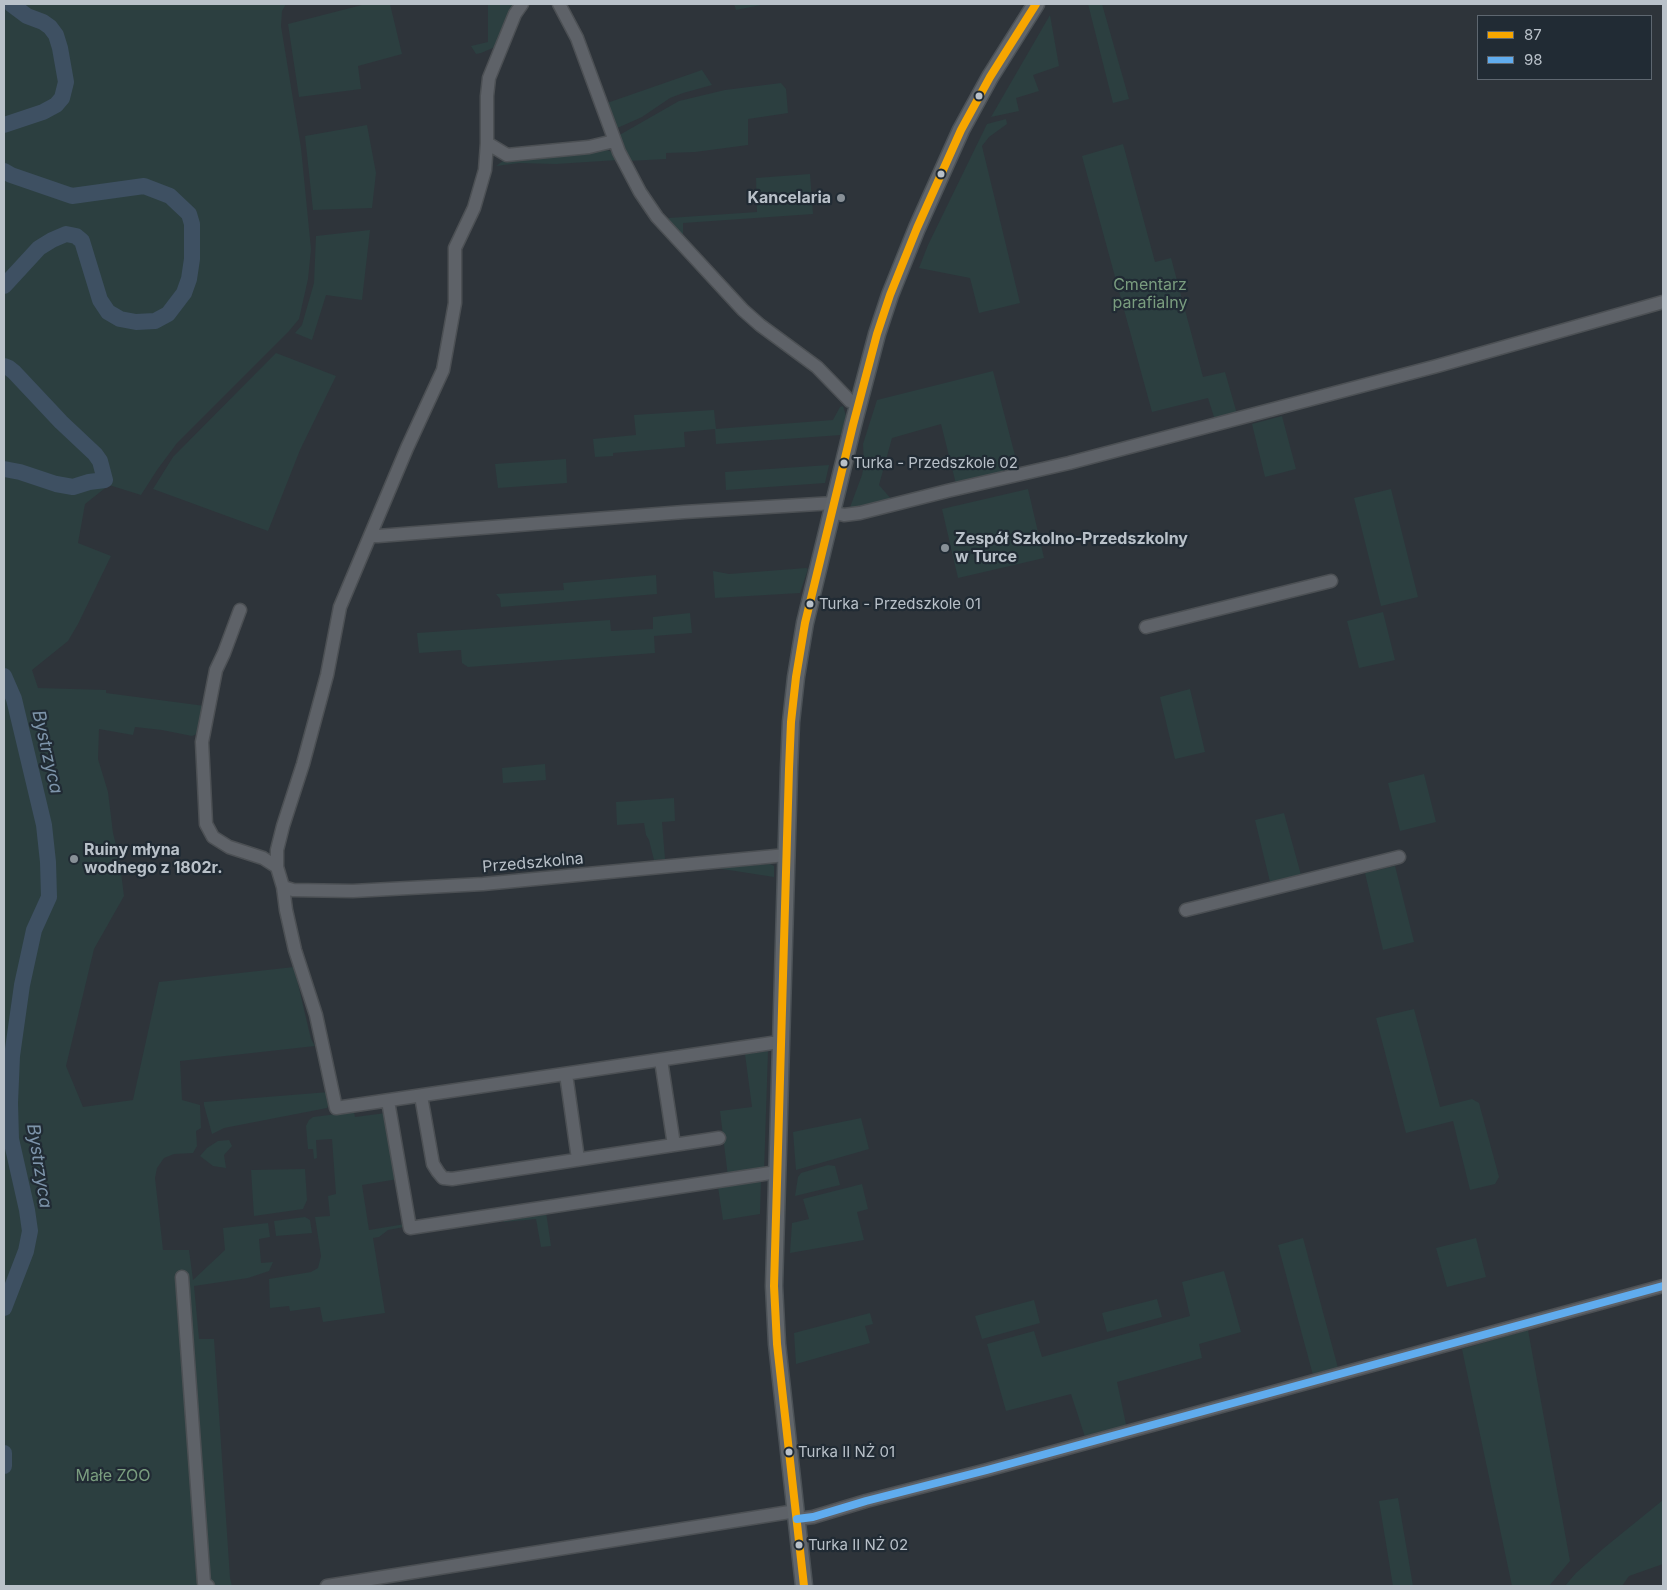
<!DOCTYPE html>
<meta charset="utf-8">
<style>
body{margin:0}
#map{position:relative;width:1667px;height:1590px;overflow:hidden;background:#2e343a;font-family:Inter,sans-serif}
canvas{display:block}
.frame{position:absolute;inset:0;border:5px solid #b9c1c9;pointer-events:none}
.legend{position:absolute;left:1477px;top:15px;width:175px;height:65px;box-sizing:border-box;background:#212b34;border:1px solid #5e6770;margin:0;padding:6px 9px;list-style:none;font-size:15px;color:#b9c1c9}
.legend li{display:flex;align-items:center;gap:10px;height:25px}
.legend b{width:25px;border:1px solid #5e6770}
</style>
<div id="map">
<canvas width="1667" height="1590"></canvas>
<div class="frame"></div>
<ul class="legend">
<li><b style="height:6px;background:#f7a600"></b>87</li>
<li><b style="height:6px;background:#60acee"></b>98</li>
</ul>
</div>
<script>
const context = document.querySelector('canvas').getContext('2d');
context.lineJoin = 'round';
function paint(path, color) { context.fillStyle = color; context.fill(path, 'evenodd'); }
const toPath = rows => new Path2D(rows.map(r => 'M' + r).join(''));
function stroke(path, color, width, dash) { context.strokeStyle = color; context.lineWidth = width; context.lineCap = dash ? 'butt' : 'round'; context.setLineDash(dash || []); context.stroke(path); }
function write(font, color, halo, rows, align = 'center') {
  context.font = font + ' Inter,sans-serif'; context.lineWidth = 4.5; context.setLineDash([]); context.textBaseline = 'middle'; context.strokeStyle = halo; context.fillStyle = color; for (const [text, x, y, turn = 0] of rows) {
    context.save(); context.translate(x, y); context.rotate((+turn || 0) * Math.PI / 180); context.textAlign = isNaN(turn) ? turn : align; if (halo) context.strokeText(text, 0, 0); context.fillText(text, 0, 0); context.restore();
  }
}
paint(toPath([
 [4,4,286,4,282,11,281,26,301,148,311,249,308,279,299,319,289,331,177,443,157,470,141,495,109,485,85,504,78,543,111,556,78,624,68,641,32,670,38,688,106,690,106,693,205,706,199,733,192,736,162,730,135,727,133,735,99,729,98,759,108,792,113,833,119,857,124,896,94,949,66,1066,83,1107,133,1100,159,982,294,967,311,1039,315,1046,180,1061,182,1100,200,1105,201,1128,196,1131,197,1146,193,1153,174,1154,164,1158,157,1168,155,1178,163,1250,189,1250,193,1280,225,1250,223,1228,268,1223,270,1237,259,1239,261,1263,273,1262,269,1271,248,1278,194,1286,199,1339,214,1339,230,1578,232,1586,4,1586],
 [366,4,390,4,402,54,358,66,361,89,299,97,288,24],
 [488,4,515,4,495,47,481,53,476,54,471,46,488,42],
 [734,4,766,4,736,10],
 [1088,4,1102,4,1129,99,1113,103],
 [1050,15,1059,66,1033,75,1039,91,1016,98,1019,111,991,117],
 [702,70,712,85,683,93,670,98,642,117,615,129,607,103],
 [781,83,786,89,788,113,748,119,748,145,695,152,666,153,666,159,628,161,616,137,679,101,725,90],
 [1006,119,1007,124,989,137,982,146,1020,303,979,313,970,278,919,268,928,245,987,124],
 [367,125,376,173,372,208,313,210,305,136],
 [1123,144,1155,262,1171,258,1203,377,1225,372,1237,414,1215,420,1208,398,1152,412,1082,156],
 [607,150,615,153,618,160,556,164,519,163,496,166,503,161,518,157],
 [810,174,813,214,683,223,683,239,666,222,669,218,757,212,756,178],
 [370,230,362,300,326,295,312,340,295,333,302,325,314,283,316,236],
 [276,353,336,376,300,450,268,531,153,489,173,457],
 [993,371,1018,467,956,484,941,424,892,438,879,485,892,500,849,510,862,475,864,465,863,444,877,400],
 [843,406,846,416,841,435,716,444,715,429,684,432,685,447,613,453,613,456,595,457,593,439,636,435,634,415,714,410,716,429,833,420,840,407],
 [1282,416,1296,469,1265,477,1252,424],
 [566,459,567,483,498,488,495,464],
 [829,465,825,483,726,490,725,472],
 [1028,489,1044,558,958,578,942,509],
 [1391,489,1418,597,1381,606,1354,498],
 [806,568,808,569,800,593,715,598,713,571,729,574],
 [656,575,657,594,501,607,500,599,496,594,564,590,563,583],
 [1383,612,1395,660,1359,668,1347,621],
 [690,613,692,633,654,636,655,653,468,667,462,663,461,650,419,653,417,633,610,620,611,631,653,629,653,617],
 [1190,689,1205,752,1175,759,1160,697],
 [545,764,546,780,503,783,502,768],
 [1424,774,1436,822,1400,831,1388,783],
 [674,798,675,821,662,822,665,859,654,860,649,840,646,835,644,823,617,825,616,802],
 [1284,813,1301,875,1270,882,1255,820],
 [770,864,774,866,774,877,716,868],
 [1395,866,1414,942,1383,950,1365,873],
 [1414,1009,1440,1107,1472,1099,1479,1103,1499,1177,1495,1184,1470,1190,1453,1121,1406,1133,1376,1018],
 [768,1051,764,1172,728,1177,720,1111,752,1107,745,1054],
 [329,1092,329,1104,327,1108,224,1128,212,1134,204,1105,204,1102],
 [354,1112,355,1117,386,1113,398,1179,362,1185,369,1230,405,1224,404,1227,388,1230,379,1237,373,1238,385,1313,323,1322,320,1307,290,1311,289,1306,270,1308,269,1279,311,1272,318,1268,321,1256,315,1217,330,1216,328,1196,336,1194,332,1139,316,1140,317,1158,314,1159,313,1149,308,1149,306,1126,309,1120,313,1117],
 [861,1118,869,1149,796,1170,793,1132],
 [229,1140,232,1146,224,1155,226,1168,213,1166,200,1156,207,1148,218,1141],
 [828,1165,835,1166,840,1185,795,1196,798,1177,801,1173],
 [305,1169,307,1200,303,1209,254,1216,251,1170],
 [761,1180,760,1214,723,1220,718,1187],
 [862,1184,868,1209,857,1212,864,1240,790,1253,792,1223,809,1219,803,1199],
 [546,1212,551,1246,541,1247,536,1219,504,1222,503,1219],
 [305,1217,310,1220,312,1233,276,1236,274,1221],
 [1303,1238,1338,1368,1313,1375,1278,1245],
 [1476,1238,1486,1277,1447,1287,1436,1248],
 [1224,1271,1241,1332,1199,1344,1202,1358,1117,1382,1127,1429,1086,1440,1071,1394,1006,1411,987,1344,1034,1331,1042,1357,1190,1316,1182,1282],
 [1157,1299,1162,1317,1107,1332,1102,1313],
 [1034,1300,1040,1323,982,1339,975,1316],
 [870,1313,873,1324,865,1326,870,1343,796,1364,794,1333],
 [1528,1330,1570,1561,1549,1586,1512,1586,1462,1349],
 [1398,1498,1413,1586,1393,1586,1379,1501],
 [1663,1500,1663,1564,1629,1576,1622,1586,1565,1586,1576,1573,1604,1548]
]), '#2c3f40');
stroke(toPath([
 [4,125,43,112,56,105,62,98,66,82,60,48,56,35,50,27,43,22,27,16,11,4],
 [4,171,11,175,72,196,144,186,170,196,189,214,192,224,192,259,189,279,184,293,168,314,155,321,136,322,120,319,108,312,100,300,82,241,76,236,66,234,52,240,39,248,4,286],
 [4,366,9,368,14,372,61,422,95,454,100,461,105,480,89,482,73,487,56,484,20,472,4,469],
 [4,676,14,699,44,825,48,862,49,897,34,930,22,985,12,1056,10,1103,11,1139,27,1210,30,1231,26,1251,4,1308],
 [4,1453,4,1466]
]), '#3e5062', 16);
const minor = toPath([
 [522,4,515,14,489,78,487,96,487,143,485,170,474,208,455,248,455,303,443,370,407,448,340,607,327,675,303,764,283,826,277,850,277,867,283,887,286,910,295,950,316,1015,336,1108,772,1043,781,1043],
 [559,4,577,38,619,152,640,192,657,217,743,310,760,325,817,367,850,401,859,404],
 [487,143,507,155,589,147,614,141],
 [832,512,844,515,860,513,947,491,1069,463,1437,366,1663,302],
 [371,536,378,536,684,512,834,503],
 [240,610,224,653,216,670,202,742,206,824,213,837,229,847,263,858,277,867],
 [1146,627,1331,581],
 [283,887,293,890,353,891,483,884,786,855],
 [1186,910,1399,857],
 [661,1060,674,1145],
 [566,1074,578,1159],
 [421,1096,433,1164,438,1172,443,1178,452,1179,719,1138],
 [388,1101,410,1228,777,1172],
 [182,1277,204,1583,208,1586],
 [797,1519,813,1517,866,1501,987,1470,1663,1286],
 [327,1586,796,1511]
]);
const major = toPath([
 [804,1586,777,1344,774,1286,789,769,791,722,796,677,805,623,853,425,877,334,890,295,917,228,961,130,990,77,1036,4]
]);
stroke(minor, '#4c5054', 15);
stroke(major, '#4b5156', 19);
stroke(minor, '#5e6268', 12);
stroke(major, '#60656a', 16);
stroke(toPath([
 [804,1586,777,1344,774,1286,789,769,791,722,796,677,805,623,853,425,877,334,890,295,917,228,961,130,990,77,1036,4]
]), '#f7a600', 8);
stroke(toPath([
 [797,1519,813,1517,866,1501,987,1470,1663,1286]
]), '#60acee', 8);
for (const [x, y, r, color] of [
 [979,96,4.5,"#b9c1c9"],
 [941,174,4.5,"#b9c1c9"],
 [841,198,5,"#889097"],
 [844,463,4.5,"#b9c1c9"],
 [945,548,5,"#889097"],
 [810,604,4.5,"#b9c1c9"],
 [74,859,5,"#889097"],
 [789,1452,4.5,"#b9c1c9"],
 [799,1545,4.5,"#b9c1c9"]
]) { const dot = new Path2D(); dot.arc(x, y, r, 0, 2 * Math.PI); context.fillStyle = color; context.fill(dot); stroke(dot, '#212b34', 2); }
write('15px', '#b9c1c9', '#212b34', [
 ["Turka - Przedszkole 02",853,463],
 ["Turka - Przedszkole 01",819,604],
 ["Turka II NŻ 01",798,1452],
 ["Turka II NŻ 02",808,1545]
], 'left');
write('bold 16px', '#b9c1c9', '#212b34', [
 ["Kancelaria",831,198,"right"],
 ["Zespół Szkolno-Przedszkolny",955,539],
 ["w Turce",955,557],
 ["Ruiny młyna",84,850],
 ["wodnego z 1802r.",84,868]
], 'left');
write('16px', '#7a9d7f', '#212b34', [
 ["Cmentarz",1150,285],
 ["parafialny",1150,303],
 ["Małe ZOO",113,1476]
]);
write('16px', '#b9c1c9', '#212b34', [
 ["Przedszkolna",533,863,-5]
]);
write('italic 18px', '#7d94aa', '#212b34', [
 ["Bystrzyca",47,752,77],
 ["Bystrzyca",39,1166,81]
]);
</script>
